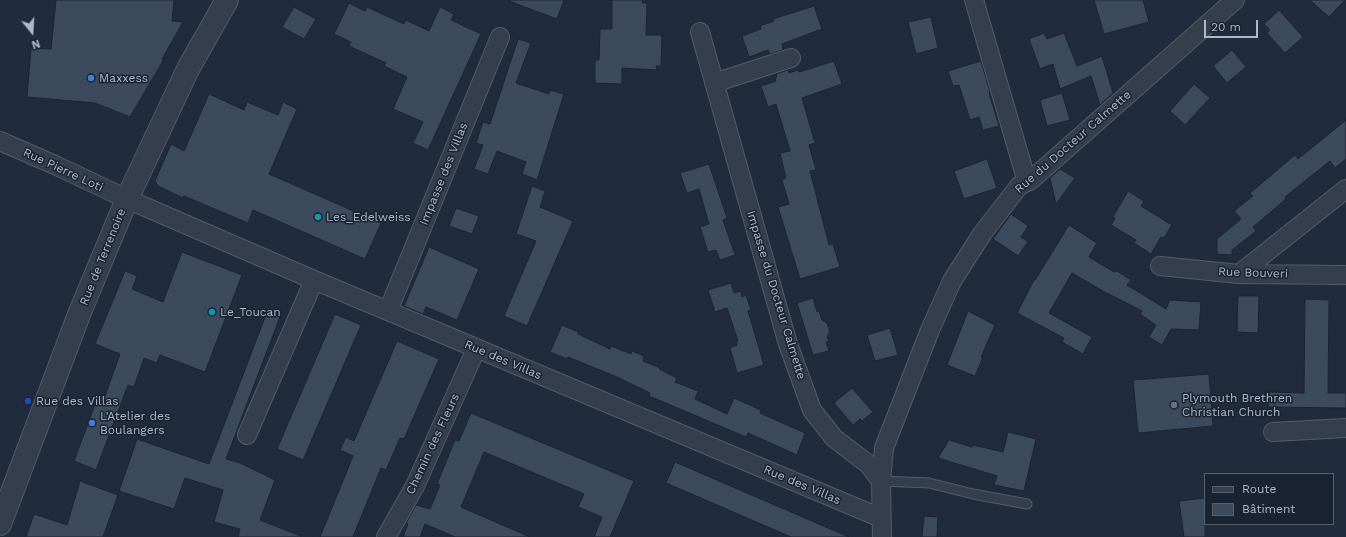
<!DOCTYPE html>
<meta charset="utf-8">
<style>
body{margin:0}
#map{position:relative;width:1346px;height:537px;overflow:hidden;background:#202c3d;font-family:"Work Sans",sans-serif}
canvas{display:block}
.legend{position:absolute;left:1204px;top:473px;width:130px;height:52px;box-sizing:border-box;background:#192332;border:1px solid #555f6e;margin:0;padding:5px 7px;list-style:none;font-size:12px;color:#afb9c9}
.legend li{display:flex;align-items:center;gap:8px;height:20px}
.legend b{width:20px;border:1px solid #555f6e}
.north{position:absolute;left:12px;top:12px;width:40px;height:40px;-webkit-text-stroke:3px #192332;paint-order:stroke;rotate:162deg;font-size:11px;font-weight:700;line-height:16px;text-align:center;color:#afb9c9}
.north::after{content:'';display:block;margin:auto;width:14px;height:18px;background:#afb9c9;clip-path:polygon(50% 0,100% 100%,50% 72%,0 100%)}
.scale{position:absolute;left:1204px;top:20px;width:54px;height:18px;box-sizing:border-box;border:2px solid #afb9c9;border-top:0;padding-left:5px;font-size:12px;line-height:14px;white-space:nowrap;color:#afb9c9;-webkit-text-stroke:3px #192332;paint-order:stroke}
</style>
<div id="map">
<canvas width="1346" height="537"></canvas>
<ul class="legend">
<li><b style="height:5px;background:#343e4d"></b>Route</li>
<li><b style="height:11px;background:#3c4a5d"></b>Bâtiment</li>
</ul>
<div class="north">N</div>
<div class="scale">20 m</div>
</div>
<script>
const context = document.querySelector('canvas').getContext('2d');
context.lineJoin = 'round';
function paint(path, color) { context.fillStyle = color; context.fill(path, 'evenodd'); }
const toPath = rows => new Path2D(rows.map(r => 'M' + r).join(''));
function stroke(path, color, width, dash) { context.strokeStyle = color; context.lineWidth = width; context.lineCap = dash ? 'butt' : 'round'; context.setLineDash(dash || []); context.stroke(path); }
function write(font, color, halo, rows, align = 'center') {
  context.font = font + ' "Work Sans",sans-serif'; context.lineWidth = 3; context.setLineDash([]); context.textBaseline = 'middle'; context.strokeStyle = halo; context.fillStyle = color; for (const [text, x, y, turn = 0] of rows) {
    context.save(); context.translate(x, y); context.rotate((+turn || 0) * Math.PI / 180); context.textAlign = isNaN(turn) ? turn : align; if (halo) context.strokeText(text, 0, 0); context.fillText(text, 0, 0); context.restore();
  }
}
const building = toPath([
 [56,0,174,0,172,21,183,22,162,59,164,59,130,117,95,103,27,97,31,48,51,49,56,0],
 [510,0,564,0,557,19,509,1,510,0],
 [612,0,643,0,642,3,647,3,646,35,662,35,661,66,656,66,657,70,622,68,622,84,595,83,595,60,599,60,600,29,612,29,612,0],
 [1094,0,1143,0,1149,22,1104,34,1094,0],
 [1310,0,1345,0,1329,17,1310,0],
 [349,3,365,11,367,7,404,24,406,20,429,31,440,7,454,14,451,20,481,34,428,150,413,143,423,122,393,109,407,77,384,66,386,63,349,46,351,42,334,34,349,3],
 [814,6,822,29,782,44,783,50,770,54,768,50,749,57,742,36,761,29,760,26,774,21,773,19,814,6],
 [294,7,316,19,304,39,282,27,294,7],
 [1279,10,1303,37,1285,53,1267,33,1270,30,1264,24,1279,10],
 [931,17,938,48,916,54,908,22,931,17],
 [1044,33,1047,39,1064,33,1077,66,1102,56,1113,93,1100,105,1091,76,1060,89,1053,64,1040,69,1029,39,1044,33],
 [518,39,531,43,516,83,549,94,550,90,564,94,537,180,522,174,526,162,497,151,488,174,474,169,483,145,476,143,483,122,490,124,518,39],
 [1232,50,1246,67,1227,83,1213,66,1232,50],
 [834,61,842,84,802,98,815,143,809,145,816,170,810,171,829,245,833,244,840,267,800,279,778,207,789,204,782,180,786,178,780,153,790,151,776,104,768,107,761,86,776,81,775,78,777,77,776,74,788,70,789,73,798,70,799,72,834,61],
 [981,61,990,92,989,93,999,126,983,130,979,117,970,120,959,85,953,86,948,71,981,61],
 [1194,84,1210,98,1185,125,1170,111,1194,84],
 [1062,93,1070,120,1047,126,1040,100,1062,93],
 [209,94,244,110,247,102,278,115,283,102,297,109,269,174,381,223,365,259,253,210,248,223,184,196,183,198,158,186,155,181,171,144,184,151,209,94],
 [1346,120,1346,159,1335,168,1330,161,1285,197,1286,199,1253,227,1256,231,1232,250,1232,255,1217,254,1217,239,1241,219,1234,211,1253,196,1250,193,1295,155,1298,159,1346,120],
 [987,159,997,188,964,199,954,171,987,159],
 [709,164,727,218,723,220,735,255,720,260,716,250,708,252,700,227,709,224,699,189,687,193,680,173,709,164],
 [1060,169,1075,178,1056,204,1050,178,1060,169],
 [532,186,545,191,540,207,573,221,527,326,504,316,536,241,516,234,532,186],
 [1128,191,1144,201,1141,206,1172,225,1164,238,1161,237,1151,254,1134,243,1136,240,1111,225,1115,218,1113,217,1128,191],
 [456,208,479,216,472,234,449,226,456,208],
 [1011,214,1028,226,1021,237,1028,242,1018,256,993,239,1011,214],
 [1069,225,1097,243,1089,257,1114,272,1117,271,1131,280,1127,285,1166,309,1170,300,1201,302,1199,330,1171,329,1162,345,1149,337,1156,325,1140,314,1142,311,1103,291,1072,273,1049,313,1092,337,1083,354,1062,342,1064,338,1017,313,1034,280,1035,280,1069,225],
 [429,247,479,269,457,320,426,307,423,314,404,306,429,247],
 [182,252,242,275,205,372,160,355,157,363,144,358,134,387,128,385,96,470,74,461,99,394,105,396,120,354,95,344,125,271,137,276,132,289,163,302,182,252],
 [731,283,734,293,741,291,742,297,746,295,751,310,748,311,764,365,737,373,730,348,737,345,736,341,738,341,727,308,715,312,708,290,731,283],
 [1238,296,1259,296,1258,333,1237,332,1238,296],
 [813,298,817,312,819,311,822,320,827,323,830,332,827,336,829,341,826,342,829,351,813,355,797,303,813,298],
 [1305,299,1329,300,1328,393,1346,393,1346,408,1268,407,1269,392,1304,393,1305,299],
 [968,311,995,325,981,357,983,357,975,376,947,365,968,311],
 [267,312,280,317,226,459,240,463,275,480,260,520,301,536,301,537,238,537,240,529,214,522,223,490,185,478,174,509,119,491,137,439,209,464,267,312],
 [335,314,361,325,303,460,277,449,335,314],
 [562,325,578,332,578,334,610,349,611,346,631,354,632,351,644,356,643,361,660,368,659,369,677,378,675,382,698,391,695,399,727,414,734,398,761,410,760,413,805,433,797,455,748,433,746,437,649,396,650,393,617,377,568,357,567,359,550,352,562,325],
 [890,328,898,355,875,361,867,335,890,328],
 [397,341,439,359,404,439,400,438,386,470,381,468,353,537,320,537,353,456,340,450,346,437,354,441,397,341],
 [1209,374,1213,426,1138,433,1133,380,1209,374],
 [852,388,873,412,862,421,860,419,853,425,834,403,852,388],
 [471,413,634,481,610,537,594,537,602,517,578,507,584,494,484,452,461,507,530,537,455,537,425,524,420,537,403,537,408,524,406,523,407,521,416,505,430,509,440,485,437,484,455,440,459,441,471,413],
 [1008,432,1036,439,1024,491,994,485,997,476,938,458,949,440,972,447,973,445,1003,452,1008,432],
 [675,462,849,537,791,537,666,483,675,462],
 [80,481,118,495,103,537,26,537,34,514,67,525,80,481],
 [1205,498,1205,537,1184,537,1179,501,1205,498],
 [924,516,938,517,937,537,922,537,924,516]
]);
paint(building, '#3c4a5d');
stroke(building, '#1b2534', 1);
const service = toPath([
 [881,481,929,483,973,494,1027,504]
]);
const minor = toPath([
 [974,0,1027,182],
 [700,32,788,344,812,410,834,438,868,464,881,481],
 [714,83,791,58],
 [0,141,57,166,127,199,314,280,881,518],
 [1160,266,1239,274,1346,275],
 [1239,274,1346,189],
 [388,311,500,37],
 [1273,432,1346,428],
 [247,435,314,280],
 [386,537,415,486,476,349],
 [882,537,881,481,884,448,930,330,952,281,982,234,1019,186,1031,180,1235,0]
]);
const tertiary = toPath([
 [0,524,80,312,127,199,188,69,227,0]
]);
stroke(service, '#525c6b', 11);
stroke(minor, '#525c6b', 20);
stroke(tertiary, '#525c6b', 24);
stroke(service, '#343e4d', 9);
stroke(minor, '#343e4d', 18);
stroke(tertiary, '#343e4d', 22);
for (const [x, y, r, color] of [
 [91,78,4,"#3f7fe0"],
 [318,217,4,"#0f9aa8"],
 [212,312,4,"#0f9aa8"],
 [28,401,4,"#1a4fb4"],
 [1174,405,4,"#6b7280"],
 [92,423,4,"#3f7fe0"]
]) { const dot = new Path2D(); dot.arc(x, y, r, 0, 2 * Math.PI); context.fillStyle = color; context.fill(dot); stroke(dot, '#192332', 1.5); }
write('12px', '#afb9c9', '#192332', [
 ["Maxxess",99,78],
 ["Les_Edelweiss",326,217],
 ["Le_Toucan",220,312],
 ["Plymouth Brethren",1182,398],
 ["Christian Church",1182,412],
 ["Rue des Villas",36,401],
 ["L'Atelier des",100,416],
 ["Boulangers",100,430]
], 'left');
write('12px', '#afb9c9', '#192332', [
 ["Rue du Docteur Calmette",1073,142,-41],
 ["Rue Pierre Loti",63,170,25],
 ["Impasse des Villas",444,174,-68],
 ["Rue de Terrenoire",103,257,-68],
 ["Rue Bouveri",1253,273,2],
 ["Impasse du Docteur Calmette",776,295,73],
 ["Rue des Villas",503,360,23],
 ["Chemin des Fleurs",433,444,-65],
 ["Rue des Villas",802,485,23]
]);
</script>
